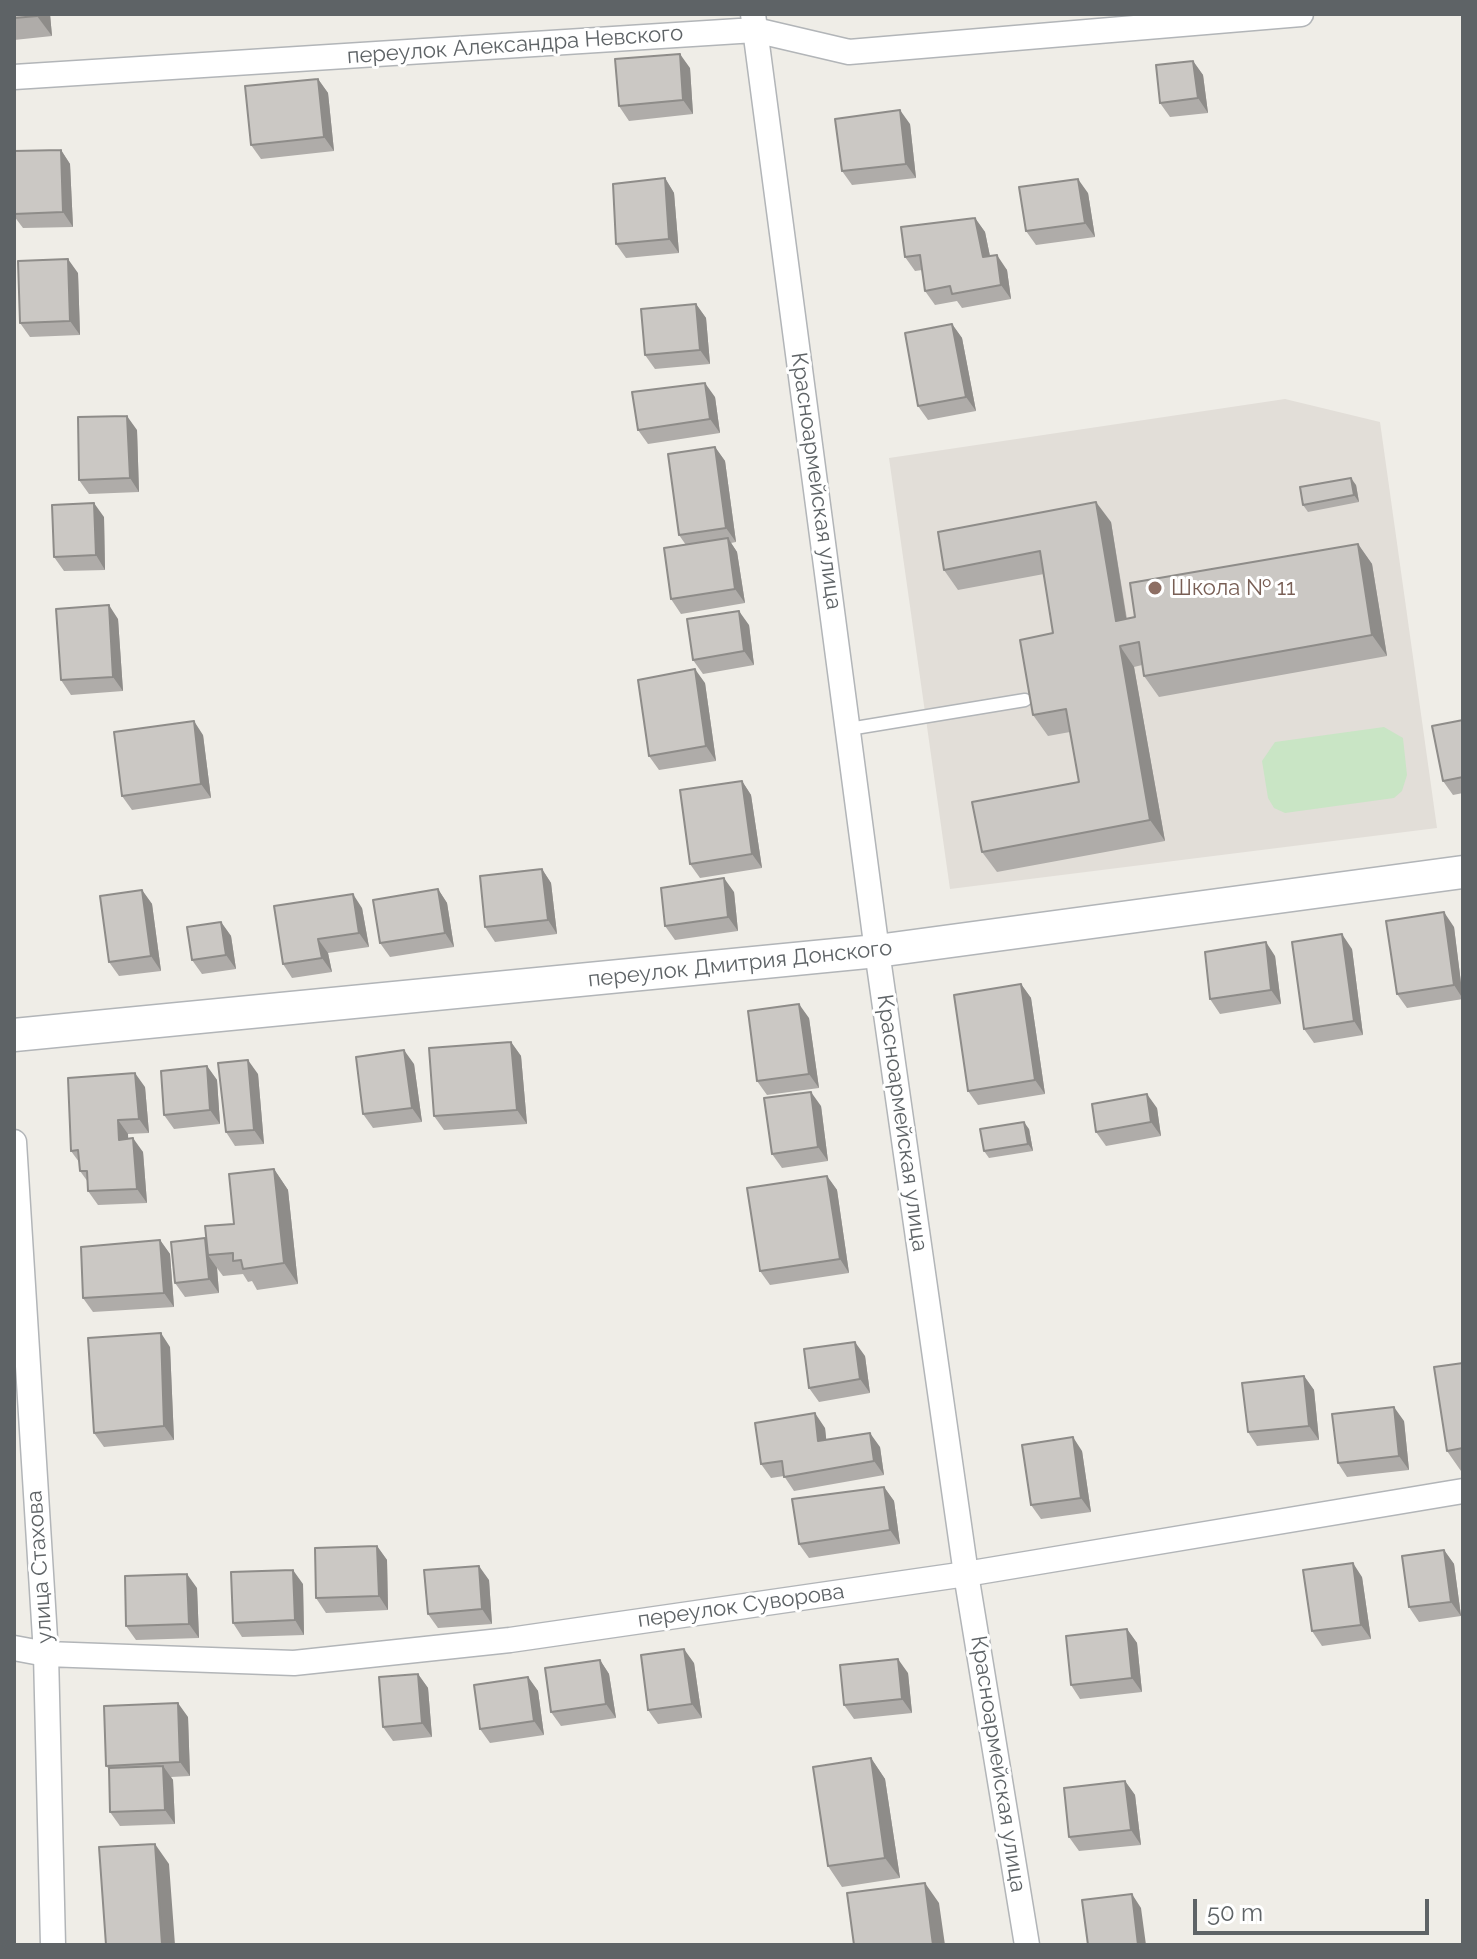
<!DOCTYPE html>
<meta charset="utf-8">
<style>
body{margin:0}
#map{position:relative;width:1477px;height:1959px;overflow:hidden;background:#efede7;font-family:Raleway,sans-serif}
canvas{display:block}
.frame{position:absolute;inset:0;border:16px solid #5e6366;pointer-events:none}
.scale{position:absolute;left:1193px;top:1899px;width:236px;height:36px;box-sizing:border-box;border:4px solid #5e6366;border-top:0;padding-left:10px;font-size:24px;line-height:28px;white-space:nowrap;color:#5e6366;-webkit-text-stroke:6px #fff;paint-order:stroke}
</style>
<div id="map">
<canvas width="1477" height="1959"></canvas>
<div class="frame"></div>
<div class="scale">50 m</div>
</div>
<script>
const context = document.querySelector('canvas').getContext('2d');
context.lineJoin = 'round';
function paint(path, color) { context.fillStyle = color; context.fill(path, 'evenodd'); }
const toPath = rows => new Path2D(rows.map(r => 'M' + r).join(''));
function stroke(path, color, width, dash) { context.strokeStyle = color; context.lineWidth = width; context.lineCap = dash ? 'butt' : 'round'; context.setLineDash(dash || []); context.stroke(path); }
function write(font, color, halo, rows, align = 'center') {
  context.font = font + ' Raleway,sans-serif'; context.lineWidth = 6; context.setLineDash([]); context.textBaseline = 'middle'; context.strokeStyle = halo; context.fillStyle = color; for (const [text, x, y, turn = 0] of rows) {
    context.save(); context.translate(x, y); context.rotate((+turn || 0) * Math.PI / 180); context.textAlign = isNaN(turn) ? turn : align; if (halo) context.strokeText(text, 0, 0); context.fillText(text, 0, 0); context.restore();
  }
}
paint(toPath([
 [1285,399,1380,422,1437,828,950,889,889,458]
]), '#e2ded8');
paint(toPath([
 [1384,727,1403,738,1407,775,1402,791,1394,798,1285,813,1274,808,1268,798,1262,761,1275,742]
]), '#c9e5c5');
const service = toPath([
 [849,729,1025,700]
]);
const minor = toPath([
 [753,14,877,951,966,1574,1027,1945],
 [14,77,755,30,849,52,1301,14],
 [14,1142,46,1654,53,1945],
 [14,1648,46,1654,294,1663,510,1640,966,1574,1463,1491]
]);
const tertiary = toPath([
 [14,1035,877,951,1463,872]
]);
stroke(service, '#b2b5b8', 15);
stroke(minor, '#b2b5b8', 27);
stroke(tertiary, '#b2b5b8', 35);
stroke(service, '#fff', 12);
stroke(minor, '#fff', 24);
stroke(tertiary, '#fff', 32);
paint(toPath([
 [14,14,50,14,52,36,14,40],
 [1193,61,1203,75,1208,113,1170,117,1160,103],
 [690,68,693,114,629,121,619,106],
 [318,79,328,93,334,151,261,159,251,145],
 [910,124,916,178,852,185,842,171],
 [61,150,70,164,73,227,23,228,14,216,14,151],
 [665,178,674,193,679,253,626,258,616,244],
 [1088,193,1095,237,1036,245,1026,231],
 [975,218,985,232,990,256,1007,270,1011,299,962,308,957,301,935,305,925,291,922,270,915,271,905,257],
 [78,273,80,335,30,337,20,323],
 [696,304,706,318,710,364,655,369,645,355],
 [952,324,962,338,976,411,928,420,918,406],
 [715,397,720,433,648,444,638,430],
 [137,430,139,492,89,494,79,480],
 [715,447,725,461,736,542,731,543,737,552,745,603,681,614,671,599,686,545,679,535],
 [1356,485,1359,502,1308,512,1303,505],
 [104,517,105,570,64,571,54,557],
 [1111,522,1127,619,1358,544,1372,564,1387,656,1159,697,1144,676,1142,665,1134,667,1165,841,997,872,982,852,1079,782,1070,732,1048,736,1033,715,1053,633,1044,574,958,590,944,570],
 [118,619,123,691,71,695,61,680],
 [749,625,754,665,703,674,693,660],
 [705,683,716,761,659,770,649,756],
 [1463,720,1463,793,1453,795,1443,781],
 [203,735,211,798,132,810,122,796],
 [742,781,751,795,762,868,700,878,690,864],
 [542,869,551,883,557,934,495,942,485,927],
 [438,889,447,903,454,947,390,957,380,943],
 [142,890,152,904,161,971,119,976,109,962],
 [734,892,738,931,675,940,665,926],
 [362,908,369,947,328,953,332,972,292,978,283,964],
 [221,922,231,936,236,969,202,974,192,960],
 [1454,927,1463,999,1407,1008,1397,994],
 [1352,949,1363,1035,1314,1043,1304,1029],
 [1275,956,1281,1004,1220,1014,1210,999],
 [1021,984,1031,998,1045,1094,978,1105,968,1091],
 [809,1018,819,1088,767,1095,757,1081],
 [511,1042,521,1056,527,1124,444,1130,434,1116],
 [414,1064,422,1122,373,1128,363,1114],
 [207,1066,217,1080,220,1124,174,1129,164,1115],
 [258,1074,264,1144,235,1146,226,1132],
 [145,1087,149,1133,128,1134,128,1139,143,1152,147,1203,98,1205,88,1191,88,1182,80,1171,79,1162,71,1151],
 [821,1106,828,1161,782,1168,772,1154],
 [1157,1108,1161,1136,1106,1146,1096,1132],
 [1029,1129,1033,1151,989,1158,984,1151],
 [274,1169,288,1190,298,1284,257,1290,252,1281,248,1282,243,1274,223,1276,217,1268,219,1293,185,1297,175,1283,205,1238,234,1224],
 [827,1176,837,1190,849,1273,770,1285,760,1271],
 [160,1240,170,1254,174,1307,93,1312,83,1298],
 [170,1347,174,1440,104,1447,94,1433],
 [865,1356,870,1393,819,1402,809,1388],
 [1463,1363,1463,1471,1461,1471,1447,1451],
 [1304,1376,1314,1390,1319,1440,1257,1446,1248,1432],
 [1404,1421,1409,1470,1347,1477,1338,1463],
 [825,1428,826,1440,880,1447,884,1475,794,1491,784,1476,771,1478,761,1464],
 [1082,1451,1091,1512,1041,1519,1031,1505],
 [884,1487,894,1501,900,1544,809,1558,799,1544],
 [377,1546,387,1560,388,1610,326,1613,316,1598],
 [1444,1550,1454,1564,1461,1616,1419,1622,1409,1607],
 [1362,1577,1371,1639,1322,1646,1312,1631],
 [489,1580,492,1624,438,1628,428,1614],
 [303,1584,304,1635,242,1637,233,1623],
 [197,1588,199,1638,136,1640,126,1626],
 [1127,1629,1137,1643,1142,1692,1080,1699,1071,1685],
 [600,1660,609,1674,616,1718,561,1726,551,1712],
 [694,1663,702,1718,658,1724,648,1710],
 [908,1673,912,1713,854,1719,844,1705],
 [418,1674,428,1688,432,1737,393,1741,383,1727],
 [528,1677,538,1691,544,1735,490,1743,480,1729],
 [188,1717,190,1776,171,1777,173,1780,175,1824,120,1826,110,1812,109,1769,106,1766],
 [871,1758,885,1779,900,1878,842,1887,828,1866],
 [1125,1781,1135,1795,1141,1845,1079,1851,1069,1837]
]), '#afaca9');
paint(toPath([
 [37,14,50,14,52,36,37,16],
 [680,54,690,68,693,114,683,100],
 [1193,61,1203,75,1208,113,1198,98],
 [318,79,328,93,334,151,324,137],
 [900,110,910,124,916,178,906,164],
 [61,150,70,164,73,227,63,212],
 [665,178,674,193,679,253,669,239],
 [1078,179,1088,193,1095,237,1085,223],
 [975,218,985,232,993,271,983,257],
 [997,255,1007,270,1011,299,1001,285],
 [68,259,78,273,80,335,70,321],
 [696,304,706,318,710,364,700,350],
 [952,324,962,338,976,411,966,397],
 [705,383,715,397,720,433,710,419],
 [127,416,137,430,139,492,130,478],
 [715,447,725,461,736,542,726,528],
 [1351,478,1356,485,1359,502,1354,495],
 [1096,502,1111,522,1130,642,1116,621],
 [94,503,104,517,105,570,96,555],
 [728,538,737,552,745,603,735,589],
 [1358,544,1372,564,1387,656,1372,635],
 [109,605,118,619,123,691,113,677],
 [739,611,749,625,754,665,744,651],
 [1120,646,1134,667,1165,841,1150,820],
 [695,669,705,683,716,761,706,746],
 [194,721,203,735,211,798,201,784],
 [742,781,751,795,762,868,752,854],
 [542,869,551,883,557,934,548,920],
 [724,878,734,892,738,931,728,917],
 [438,889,447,903,454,947,445,933],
 [142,890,152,904,161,971,151,956],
 [353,894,362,908,369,947,359,933],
 [1444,912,1454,927,1463,999,1454,985],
 [221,922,231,936,236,969,226,955],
 [1342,934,1352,949,1363,1035,1354,1021],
 [318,939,328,953,332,972,322,958],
 [1266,942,1275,956,1281,1004,1271,990],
 [1021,984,1031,998,1045,1094,1035,1080],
 [799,1004,809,1018,819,1088,809,1074],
 [511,1042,521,1056,527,1124,517,1110],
 [404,1050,414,1064,422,1122,412,1108],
 [248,1060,258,1074,264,1144,254,1130],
 [207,1066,217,1080,220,1124,210,1110],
 [135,1073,145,1087,149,1133,139,1119],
 [811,1092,821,1106,828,1161,818,1147],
 [1147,1094,1157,1108,1161,1136,1151,1122],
 [118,1120,128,1134,129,1154,119,1140],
 [1024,1122,1029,1129,1033,1151,1028,1144],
 [133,1138,143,1152,147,1203,137,1189],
 [274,1169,288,1190,298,1284,284,1263],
 [827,1176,837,1190,849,1273,840,1259],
 [205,1238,208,1255,217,1268,219,1293,209,1279],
 [160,1240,170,1254,174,1307,164,1293],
 [161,1333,170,1347,174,1440,164,1426],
 [855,1342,865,1356,870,1393,860,1379],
 [1304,1376,1314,1390,1319,1440,1309,1426],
 [1394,1407,1404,1421,1409,1470,1399,1456],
 [815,1413,825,1428,828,1455,818,1441],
 [870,1433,880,1447,884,1475,874,1461],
 [1073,1437,1082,1451,1091,1512,1081,1498],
 [884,1487,894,1501,900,1544,890,1530],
 [377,1546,387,1560,388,1610,379,1596],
 [1444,1550,1454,1564,1461,1616,1451,1602],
 [1353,1563,1362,1577,1371,1639,1361,1625],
 [479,1566,489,1580,492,1624,482,1609],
 [293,1570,303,1584,304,1635,295,1620],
 [187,1574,197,1588,199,1638,189,1624],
 [1127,1629,1137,1643,1142,1692,1132,1678],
 [684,1649,694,1663,702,1718,692,1704],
 [898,1659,908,1673,912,1713,902,1699],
 [600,1660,609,1674,616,1718,606,1704],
 [418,1674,428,1688,432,1737,422,1723],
 [528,1677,538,1691,544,1735,534,1721],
 [178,1703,188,1717,190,1776,180,1762],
 [871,1758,885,1779,900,1878,885,1858],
 [163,1766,173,1780,175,1824,165,1810],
 [1125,1781,1135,1795,1141,1845,1131,1830],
 [155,1844,169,1864,175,1945,162,1945],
 [925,1883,939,1903,945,1945,933,1945],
 [1132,1894,1141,1908,1146,1945,1138,1945]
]), '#8e8c89');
const building = toPath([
 [14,14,37,14,37,16,14,18,14,14],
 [680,54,683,100,619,106,615,59,680,54],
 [1193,61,1198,98,1160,103,1156,65,1193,61],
 [318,79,324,137,251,145,245,86,318,79],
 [900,110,906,164,842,171,835,119,900,110],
 [61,150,63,212,14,214,14,151,61,150],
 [665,178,669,239,616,244,613,184,665,178],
 [1078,179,1085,223,1026,231,1019,187,1078,179],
 [975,218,983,257,997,255,1001,285,952,294,950,286,925,291,920,255,905,257,901,227,975,218],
 [68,259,70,321,20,323,18,261,68,259],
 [696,304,700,350,645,355,641,309,696,304],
 [952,324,966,397,918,406,905,333,952,324],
 [705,383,710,419,638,430,632,392,705,383],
 [127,416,130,478,79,480,78,417,127,416],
 [715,447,726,528,679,535,668,454,715,447],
 [1351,478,1354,495,1303,505,1300,487,1351,478],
 [1096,502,1116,621,1135,617,1130,583,1358,544,1372,635,1144,676,1139,642,1120,646,1150,820,982,852,972,802,1079,782,1066,709,1033,715,1020,640,1053,633,1040,551,944,570,938,532,1096,502],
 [94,503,96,555,54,557,52,505,94,503],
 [728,538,735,589,671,599,664,548,728,538],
 [109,605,113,677,61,680,56,609,109,605],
 [739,611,744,651,693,660,687,619,739,611],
 [695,669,706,746,649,756,638,680,695,669],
 [1463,720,1463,777,1443,781,1432,726,1463,720],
 [194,721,201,784,122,796,114,732,194,721],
 [742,781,752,854,690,864,680,790,742,781],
 [542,869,548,920,485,927,480,876,542,869],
 [724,878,728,917,665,926,661,888,724,878],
 [438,889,445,933,380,943,373,900,438,889],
 [142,890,151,956,109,962,100,896,142,890],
 [353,894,359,933,318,939,322,958,283,964,274,906,353,894],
 [1444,912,1454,985,1397,994,1386,921,1444,912],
 [221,922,226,955,192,960,187,927,221,922],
 [1342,934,1354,1021,1304,1029,1292,942,1342,934],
 [1266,942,1271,990,1210,999,1205,952,1266,942],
 [1021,984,1035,1080,968,1091,954,995,1021,984],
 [799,1004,809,1074,757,1081,748,1011,799,1004],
 [511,1042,517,1110,434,1116,429,1048,511,1042],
 [404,1050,412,1108,363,1114,356,1057,404,1050],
 [248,1060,254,1130,226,1132,218,1063,248,1060],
 [207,1066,210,1110,164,1115,161,1071,207,1066],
 [135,1073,139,1119,118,1120,119,1140,133,1138,137,1189,88,1191,87,1171,80,1171,78,1150,71,1151,68,1078,135,1073],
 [811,1092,818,1147,772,1154,764,1098,811,1092],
 [1147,1094,1151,1122,1096,1132,1092,1104,1147,1094],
 [1024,1122,1028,1144,984,1151,980,1129,1024,1122],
 [274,1169,284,1263,243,1269,241,1260,233,1261,233,1253,208,1255,205,1226,234,1224,229,1174,274,1169],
 [827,1176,840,1259,760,1271,747,1188,827,1176],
 [205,1238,209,1279,175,1283,171,1242,205,1238],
 [160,1240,164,1293,83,1298,81,1247,160,1240],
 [161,1333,164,1426,94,1433,88,1338,161,1333],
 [855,1342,860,1379,809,1388,804,1349,855,1342],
 [1463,1363,1463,1448,1447,1451,1434,1367,1463,1363],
 [1304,1376,1309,1426,1248,1432,1242,1383,1304,1376],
 [1394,1407,1399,1456,1338,1463,1332,1414,1394,1407],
 [815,1413,818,1441,870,1433,874,1461,784,1477,782,1461,761,1464,755,1423,815,1413],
 [1073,1437,1081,1498,1031,1505,1022,1445,1073,1437],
 [884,1487,890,1530,799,1544,792,1499,884,1487],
 [377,1546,379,1596,316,1598,315,1548,377,1546],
 [1444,1550,1451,1602,1409,1607,1402,1556,1444,1550],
 [1353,1563,1361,1625,1312,1631,1303,1570,1353,1563],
 [479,1566,482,1609,428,1614,424,1570,479,1566],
 [293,1570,295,1620,233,1623,231,1572,293,1570],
 [187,1574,189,1624,126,1626,125,1576,187,1574],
 [1127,1629,1132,1678,1071,1685,1066,1636,1127,1629],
 [684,1649,692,1704,648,1710,641,1655,684,1649],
 [898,1659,902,1699,844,1705,840,1665,898,1659],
 [600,1660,606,1704,551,1712,545,1668,600,1660],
 [418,1674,422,1723,383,1727,379,1677,418,1674],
 [528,1677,534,1721,480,1729,474,1685,528,1677],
 [178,1703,180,1762,106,1766,104,1706,178,1703],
 [871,1758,885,1858,828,1866,813,1767,871,1758],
 [163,1766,165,1810,110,1812,109,1768,163,1766],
 [1125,1781,1131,1830,1069,1837,1064,1788,1125,1781],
 [155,1844,162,1944,106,1945,99,1847,155,1844],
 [925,1883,933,1945,854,1945,847,1893,925,1883],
 [1132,1894,1138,1945,1088,1945,1082,1900,1132,1894]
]);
paint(building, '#cbc8c4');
stroke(building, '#8e8c89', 2);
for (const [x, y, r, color] of [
 [1155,588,8,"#8d6e63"]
]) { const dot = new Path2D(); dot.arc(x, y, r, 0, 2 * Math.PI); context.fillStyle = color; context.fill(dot); stroke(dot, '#fff', 3); }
write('22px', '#5e6366', '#fff', [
 ["переулок Александра Невского",515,45,-4],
 ["Красноармейская улица",816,481,82],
 ["переулок Дмитрия Донского",740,964,-6],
 ["Красноармейская улица",902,1123,82],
 ["улица Стахова",40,1567,-94],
 ["переулок Суворова",741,1606,-8],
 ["Красноармейская улица",998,1764,81]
]);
write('22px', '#785e54', '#fff', [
 ["Школа № 11",1171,588]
], 'left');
</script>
